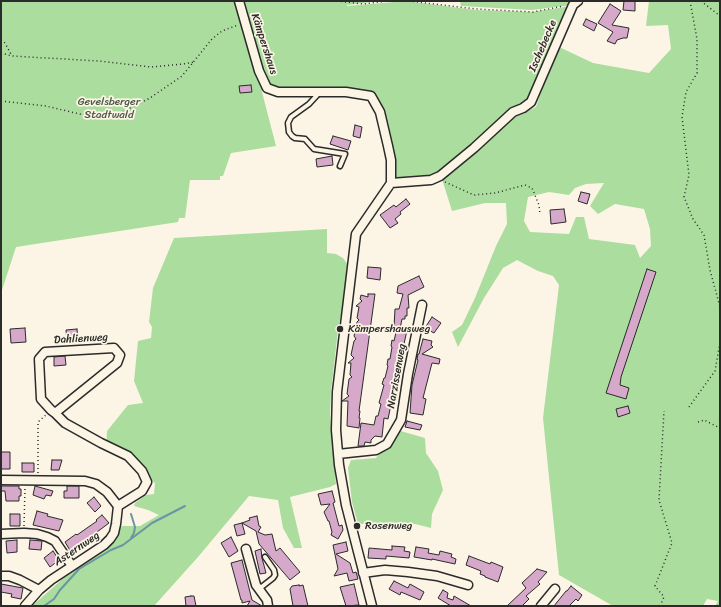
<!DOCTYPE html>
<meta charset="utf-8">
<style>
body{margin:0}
#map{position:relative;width:721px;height:607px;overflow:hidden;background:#fcf5e5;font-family:Sriracha,sans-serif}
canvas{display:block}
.frame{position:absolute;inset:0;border:2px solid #2b2b2b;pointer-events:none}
</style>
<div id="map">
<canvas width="721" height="607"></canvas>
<div class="frame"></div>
</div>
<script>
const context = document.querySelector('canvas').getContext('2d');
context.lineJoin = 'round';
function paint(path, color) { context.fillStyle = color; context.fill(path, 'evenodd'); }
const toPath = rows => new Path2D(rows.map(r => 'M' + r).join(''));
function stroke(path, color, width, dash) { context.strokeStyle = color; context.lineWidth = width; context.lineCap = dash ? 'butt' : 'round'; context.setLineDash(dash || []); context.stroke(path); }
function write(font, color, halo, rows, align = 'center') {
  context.font = font + ' Sriracha,sans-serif'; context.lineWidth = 3.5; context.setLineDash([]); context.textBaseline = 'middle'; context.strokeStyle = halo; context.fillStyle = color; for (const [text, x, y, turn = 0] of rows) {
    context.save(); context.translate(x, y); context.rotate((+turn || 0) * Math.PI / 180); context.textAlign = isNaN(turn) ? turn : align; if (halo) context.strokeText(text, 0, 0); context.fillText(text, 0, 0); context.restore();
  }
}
paint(toPath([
 [1,1,236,1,263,87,262,92,276,146,231,153,223,176,220,176,220,180,190,180,185,218,179,218,178,222,16,247,1,293],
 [240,1,380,1,347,5,347,6,406,1,476,10,532,12,571,6,532,97,439,174,429,178,395,179,372,93,279,90,268,87],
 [460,1,577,1,572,5,532,10,461,6],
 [649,1,665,2,665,1,720,1,720,606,715,606,718,601,707,599,703,606,613,606,559,575,543,418,559,285,553,276,538,271,517,260,503,268,484,298,458,347,452,332,462,325,475,298,496,246,507,224,506,203,485,203,452,211,441,176,501,129,513,118,536,107,557,46,593,63,649,73,671,49,668,25,646,26],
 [604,183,590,206,598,214,615,204,644,209,650,229,651,246,640,258,635,245,589,239,584,217,576,217,569,234,530,232,524,221,528,197,549,192,569,195,575,188,586,184],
 [327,229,327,253,336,254,343,258,350,268,338,330,331,392,330,415,336,484,330,487,290,497,302,548,294,548,283,528,278,500,249,496,198,557,154,606,32,606,76,567,112,541,122,526,140,526,159,515,148,510,134,506,135,503,146,495,154,494,155,483,146,476,132,461,106,448,107,431,128,405,143,403,134,381,138,341,151,338,152,327,149,322,153,288,174,238],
 [397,430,425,438,426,453,438,471,443,490,432,514,431,528,415,524,358,524,352,502,348,468,351,460,376,458]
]), '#abdd9e');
stroke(toPath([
 [131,514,135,527,134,533,131,538],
 [44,606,54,599,60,590,79,569,111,550,123,545,152,523,185,506]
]), '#6996a2', 2);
const building = toPath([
 [624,1,635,1,635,11,623,10,624,1],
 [610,4,621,11,612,25,629,28,627,38,623,38,617,40,615,44,607,41,613,32,598,23,610,4],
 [586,19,597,24,594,31,583,25,586,19],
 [251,85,252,92,240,93,239,86,251,85],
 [355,125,362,127,360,138,353,136,355,125],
 [333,136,351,141,348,150,330,144,333,136],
 [332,156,333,165,317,167,316,159,332,156],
 [581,192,590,194,587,204,578,201,581,192],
 [406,199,410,204,400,212,401,214,395,219,398,223,390,228,380,215,394,205,396,207,406,199],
 [564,209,566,222,551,224,550,210,564,209],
 [368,267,381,268,380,280,367,278,368,267],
 [647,269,656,272,621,377,620,385,629,388,626,399,606,393,647,269],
 [419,276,424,287,408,295,409,308,407,308,407,316,405,316,405,319,402,319,400,329,407,330,388,419,384,418,382,437,375,436,371,440,371,443,365,442,364,446,358,446,361,423,374,425,376,416,378,416,381,404,379,403,384,385,382,384,384,378,385,378,388,366,387,365,388,359,390,359,392,347,391,346,392,340,394,341,397,328,394,327,395,309,399,309,403,294,397,293,398,286,419,276],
 [368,294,375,294,359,411,360,411,359,418,360,418,359,428,347,426,348,401,342,401,349,396,347,394,349,379,352,377,350,375,351,363,348,363,354,358,351,355,354,341,356,339,354,336,357,322,359,320,357,318,359,307,356,306,362,301,360,299,361,295,368,297,368,294],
 [432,317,441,323,434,333,425,328,432,317],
 [25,328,26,342,11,343,10,329,25,328],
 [77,329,78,340,67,341,66,330,77,329],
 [423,339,432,341,431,345,433,347,422,354,440,359,439,364,432,363,423,398,426,399,423,415,410,413,412,385,418,360,417,359,418,354,419,354,423,339],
 [65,356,66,365,54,366,54,357,65,356],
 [628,406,630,413,618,417,616,409,628,406],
 [407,421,422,425,420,430,405,427,407,421],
 [1,452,10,452,10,469,1,469,1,452],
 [52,460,62,460,59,470,51,470,52,460],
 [22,463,34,463,34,472,22,472,22,463],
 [1,486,19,486,19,489,21,489,21,496,19,496,19,501,6,501,5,491,1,491,1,486],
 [35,486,53,491,51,496,46,495,44,499,33,495,35,486],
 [67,486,79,486,79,498,64,498,64,491,67,491,67,486],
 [332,491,335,502,333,503,339,526,342,525,343,530,338,539,331,535,332,532,329,521,328,521,324,512,330,504,321,505,318,494,332,491],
 [94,497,101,506,95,512,87,503,94,497],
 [37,511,48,514,47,516,63,520,59,531,33,525,37,511],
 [10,514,20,514,20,526,10,526,10,514],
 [102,515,109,523,97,532,98,533,71,552,65,542,76,534,77,535,97,521,96,520,102,515],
 [257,516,259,526,261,527,258,532,265,535,272,534,276,551,280,548,300,572,290,580,259,544,256,531,242,523,250,520,249,518,257,516],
 [242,523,245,534,237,536,234,525,242,523],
 [231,537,238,551,229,557,221,543,231,537],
 [17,540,17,552,7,553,6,541,17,540],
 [30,540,42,541,41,550,29,549,30,540],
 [346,542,348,551,336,554,350,563,353,573,356,572,358,579,349,581,347,573,334,576,338,569,333,545,346,542],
 [392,546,405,547,404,551,410,552,409,558,386,556,386,559,368,558,369,548,392,550,392,546],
 [416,547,429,549,428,553,439,555,440,551,452,554,451,557,456,559,455,564,432,559,432,560,414,557,416,547],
 [261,549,262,558,266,573,260,574,255,551,261,549],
 [53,551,59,560,50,567,44,558,53,551],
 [469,556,490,564,491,562,503,567,498,582,485,577,485,576,480,574,481,571,466,565,469,556],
 [242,560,252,600,262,606,247,606,250,601,242,603,242,600,241,600,231,563,242,560],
 [537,569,547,572,538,582,540,584,526,596,529,599,522,606,507,606,526,588,522,583,537,569],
 [394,581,408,588,410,584,424,592,420,600,401,592,400,595,389,589,394,581],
 [1,584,23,588,21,599,11,597,12,594,1,592,1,584],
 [354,584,359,605,346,606,340,587,354,584],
 [299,585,299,586,303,585,308,606,293,606,290,589,292,586,299,585],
 [571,586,582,595,578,601,576,599,569,606,554,606,566,591,567,591,571,586],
 [443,590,448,593,447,598,453,600,454,596,471,606,451,606,438,598,443,590],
 [191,596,194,596,196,606,186,606,185,597,191,596]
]);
paint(building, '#d6a8c9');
stroke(building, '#2b2b2b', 1);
const lane = toPath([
 [320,92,309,104,291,117,288,123,289,132,292,136,295,138,305,139,314,149,345,154,340,166],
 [259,589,273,578,275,575,274,570,265,557]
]);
const street = toPath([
 [239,1,259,71,267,88,278,92,346,92,371,96,380,112,388,146,391,160,391,183],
 [391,183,431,180,440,176,474,148,513,112,523,108,531,102,573,5,578,1],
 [55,413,117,363,120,355,114,348,45,352,39,359,41,399,51,410,55,413,65,423,101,443,128,456,142,471,147,482,142,491,118,506],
 [338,454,376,450,387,444,401,420,408,374,422,305],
 [1,480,85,481,96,484,107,492,118,506,116,524,114,533,110,539,104,545,51,580,39,590,25,606],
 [1,534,24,533,37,534,47,537,55,541,72,566],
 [246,549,256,585,267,600,268,606],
 [363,573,385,570,408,572,437,576,468,585],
 [1,576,9,576,20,580,39,590],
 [372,606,346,505,339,465,336,430,337,392,356,234,391,183],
 [541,606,555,589]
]);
stroke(lane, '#2b2b2b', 7);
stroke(street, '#2b2b2b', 11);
stroke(toPath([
 [337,1,363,4,387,1],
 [409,1,476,9,533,12,564,6],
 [690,1,697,39,697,73,686,92,682,117,689,175,684,197,693,219,704,235,710,270,720,307],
 [701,1,720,16],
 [1,40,5,43,12,56],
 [1,53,12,56,99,61,151,67,183,64,194,62],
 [1,101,46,106,88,116,114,116,150,98,182,76,212,39,222,31,238,25],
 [445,182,474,195,495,193,525,185,532,188,539,205,540,215],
 [689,407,715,371,720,342],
 [698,422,704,420,720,428],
 [38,473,38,422,47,414],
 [24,526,25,488],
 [660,606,664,597,655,586,672,543,659,500,664,411]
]), '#2b2b2b', 1.5, [1, 3]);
stroke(lane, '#fcf5e5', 4);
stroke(street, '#fcf5e5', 8);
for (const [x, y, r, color] of [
 [340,329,4,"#2b2b2b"],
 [357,526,4,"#2b2b2b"]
]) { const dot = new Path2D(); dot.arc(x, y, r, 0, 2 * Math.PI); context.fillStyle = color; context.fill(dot); stroke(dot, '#fcf5e5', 1.5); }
write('11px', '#2b2b2b', '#fcf5e5', [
 ["Kämpershaus",264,44,72],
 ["Ischebecke",543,46,-67],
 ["Dahlienweg",81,339,-3],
 ["Narzissenweg",397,376,-80],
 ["Asternweg",77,549,-34]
]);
write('11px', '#4b5848', '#fcf5e5', [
 ["Gevelsberger",109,102],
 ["Stadtwald",109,115]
]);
write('11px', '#2b2b2b', '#fcf5e5', [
 ["Kämpershausweg",348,329],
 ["Rosenweg",365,526]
], 'left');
</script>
